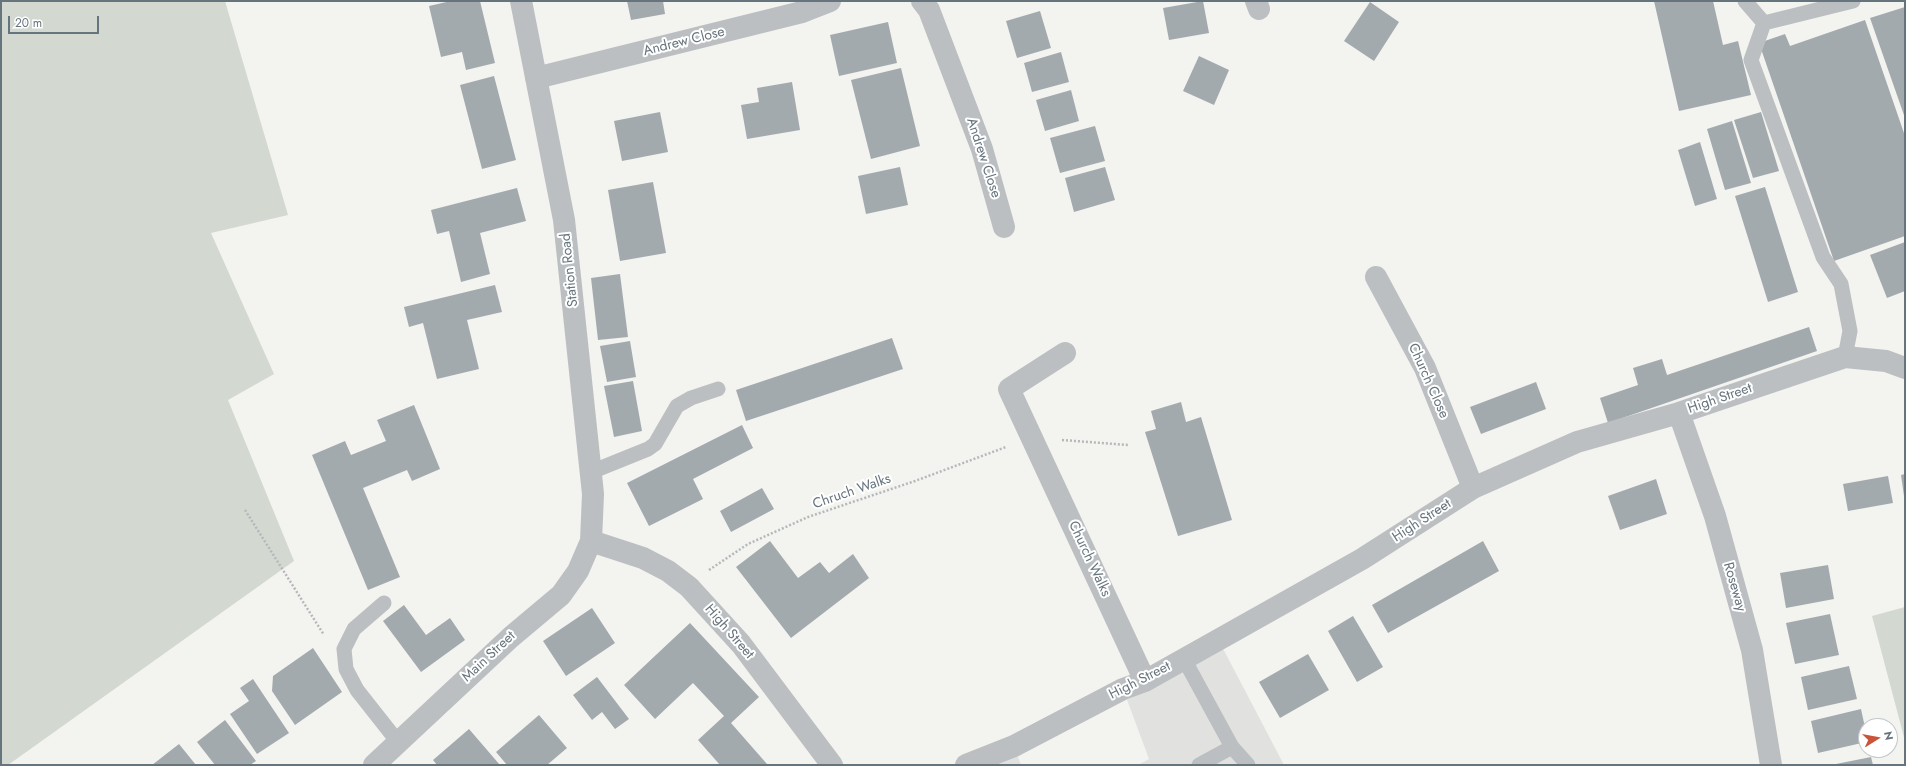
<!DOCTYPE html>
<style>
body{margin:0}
#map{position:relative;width:1906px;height:766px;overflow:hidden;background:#f3f3f0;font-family:Jost,sans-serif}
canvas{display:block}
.frame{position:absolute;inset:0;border:2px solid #66747d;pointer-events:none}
.north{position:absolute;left:1858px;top:718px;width:40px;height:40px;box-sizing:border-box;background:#fff;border:1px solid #c2c7cb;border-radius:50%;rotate:79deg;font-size:11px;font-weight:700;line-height:16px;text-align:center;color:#66747d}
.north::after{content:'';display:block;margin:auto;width:14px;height:18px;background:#ca5439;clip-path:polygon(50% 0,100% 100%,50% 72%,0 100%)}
.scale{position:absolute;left:8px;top:16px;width:91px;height:18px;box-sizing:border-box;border:2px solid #66747d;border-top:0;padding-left:5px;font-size:12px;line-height:14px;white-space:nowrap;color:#66747d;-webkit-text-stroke:3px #fff;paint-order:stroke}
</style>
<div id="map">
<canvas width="1906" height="766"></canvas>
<div class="frame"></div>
<div class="north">N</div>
<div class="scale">20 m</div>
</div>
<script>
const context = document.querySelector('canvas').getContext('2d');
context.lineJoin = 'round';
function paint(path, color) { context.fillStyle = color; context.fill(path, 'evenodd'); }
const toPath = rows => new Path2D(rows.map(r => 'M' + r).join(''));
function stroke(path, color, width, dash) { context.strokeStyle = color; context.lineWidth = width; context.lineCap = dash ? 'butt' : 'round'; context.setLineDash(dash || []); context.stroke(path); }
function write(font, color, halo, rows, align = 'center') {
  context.font = font + ' Jost,sans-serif'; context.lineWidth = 4; context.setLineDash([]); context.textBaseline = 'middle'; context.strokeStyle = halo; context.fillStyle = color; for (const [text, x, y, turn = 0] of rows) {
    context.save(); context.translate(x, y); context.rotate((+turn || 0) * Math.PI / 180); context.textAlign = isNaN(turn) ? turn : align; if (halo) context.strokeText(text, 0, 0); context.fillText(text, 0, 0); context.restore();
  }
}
paint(toPath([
 [1218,639,1284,765,1138,765,1149,759,1123,689],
 [1014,746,1021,765,966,765]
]), '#e1e2e0');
paint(toPath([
 [1,1,225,1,288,215,211,233,274,374,228,400,294,561,8,765,1,765],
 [1905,607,1905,741,1872,616]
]), '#d3d8d0');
paint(toPath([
 [451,1,480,1,495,63,466,70,462,52,441,57,429,6],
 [627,1,663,1,665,14,631,20],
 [1203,1,1209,33,1169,40,1163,8],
 [1654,1,1713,1,1723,45,1738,41,1751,95,1679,111],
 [1370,2,1399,22,1374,61,1344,41],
 [1905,7,1905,118,1870,18],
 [1040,11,1051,48,1017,58,1006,21],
 [1865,20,1905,136,1905,236,1834,261,1759,43,1785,34,1790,46],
 [888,22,897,63,839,76,830,35],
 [1061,52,1069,82,1032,92,1024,63],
 [1199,56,1229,70,1214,105,1183,91],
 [901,68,920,146,871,159,851,80],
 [494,76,516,160,482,169,460,85],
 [792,82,800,130,747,139,741,105,759,102,757,88],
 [1071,90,1079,121,1045,131,1036,100],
 [660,112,668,152,622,161,614,121],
 [1761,112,1779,171,1753,178,1734,120],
 [1732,121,1751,183,1725,190,1707,129],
 [1095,126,1105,161,1060,173,1050,138],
 [1700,142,1717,199,1695,206,1678,150],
 [900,167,908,205,866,214,858,176],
 [1105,167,1115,200,1074,212,1065,178],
 [653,182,666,253,620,261,608,190],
 [1765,187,1798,292,1768,302,1735,196],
 [517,188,526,221,480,233,490,274,461,282,449,231,437,234,431,210],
 [1905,242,1905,291,1887,298,1870,255],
 [620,274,628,337,598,340,591,278],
 [495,285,502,312,467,320,479,369,437,379,423,323,409,327,404,307],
 [1809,327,1817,351,1608,423,1600,398,1638,385,1633,368,1662,359,1667,375],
 [892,338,903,369,746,421,736,390],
 [630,341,636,377,607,382,600,346],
 [633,381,642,431,614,437,604,386],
 [1536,382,1546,409,1481,434,1470,407],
 [1181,402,1186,422,1201,417,1232,520,1178,536,1145,432,1156,429,1151,411],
 [414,405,440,469,412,481,407,470,363,488,400,577,368,590,312,455,345,441,351,455,386,441,377,420],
 [742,425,753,448,693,479,703,499,649,526,627,483],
 [1905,474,1905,496,1904,496,1901,475],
 [1888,476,1893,503,1848,511,1843,484],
 [1656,479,1667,514,1620,530,1608,496],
 [762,488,774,509,731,532,720,511],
 [770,541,798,578,820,562,829,573,853,554,869,578,791,638,736,567],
 [1483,541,1499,571,1388,633,1372,605],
 [1828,565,1834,599,1786,608,1780,573],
 [404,605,426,635,450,618,465,640,421,672,383,621],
 [592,608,615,643,566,676,543,641],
 [1830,614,1839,655,1795,664,1786,623],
 [1353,616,1383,667,1357,682,1328,631],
 [690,623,759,697,731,723,767,764,765,765,720,765,698,740,724,716,693,683,655,719,624,685],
 [313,648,342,692,295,725,272,691,273,676],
 [1308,654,1329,690,1280,718,1259,682],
 [1849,666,1857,699,1808,710,1801,677],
 [597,677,629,719,615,729,602,712,592,720,573,695],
 [253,679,289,733,257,754,230,714,249,701,240,688],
 [1861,709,1866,732,1866,742,1818,753,1811,721],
 [539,715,567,748,547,765,507,765,496,752],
 [225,720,256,761,250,765,215,765,197,742],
 [469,729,500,765,437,765,433,760],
 [179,744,196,765,152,765],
 [1871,757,1873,765,1836,765,1836,764]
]), '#a3aaae');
stroke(toPath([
 [1062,440,1128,445],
 [245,510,324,635],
 [709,570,748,544,808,517,915,481,1006,447]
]), '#b5b8ba', 2.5, [2, 2]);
stroke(toPath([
 [1745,1,1764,23,1751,60,1823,257,1841,284,1850,331,1845,357],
 [1764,23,1853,1],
 [591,472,648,449,655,444,677,406,691,398,718,389],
 [384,603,354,629,344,649,346,669,357,690,398,742],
 [1184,659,1232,747,1248,765],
 [1199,765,1232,747]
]), '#bbbfc1', 15);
stroke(toPath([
 [922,1,929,10,982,149,1004,227],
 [1256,1,1259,9],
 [536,78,802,12,830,1],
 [1376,277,1425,368,1473,488],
 [1065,353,1009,389,1145,681],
 [1679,413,1715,516,1752,650,1771,765],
 [591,541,643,558,668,571,689,587,741,644,832,765],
 [374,765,511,637,561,595,578,571,591,541,593,494,564,220,521,1],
 [966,765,1014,746,1123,689,1145,681,1362,559,1473,488,1577,442,1679,413,1845,357,1886,361,1905,368]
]), '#bbbfc1', 22);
write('14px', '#66747d', '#fff', [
 ["Andrew Close",684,42,-14],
 ["Andrew Close",983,158,72],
 ["Station Road",570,270,-96],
 ["Church Close",1428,381,66],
 ["High Street",1720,399,-19],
 ["Chruch Walks",852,492,-19],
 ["High Street",1422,521,-33],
 ["Church Walks",1089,559,65],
 ["Roseway",1734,587,74],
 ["High Street",729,632,49],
 ["Main Street",489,657,-43],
 ["High Street",1140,681,-27]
]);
</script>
